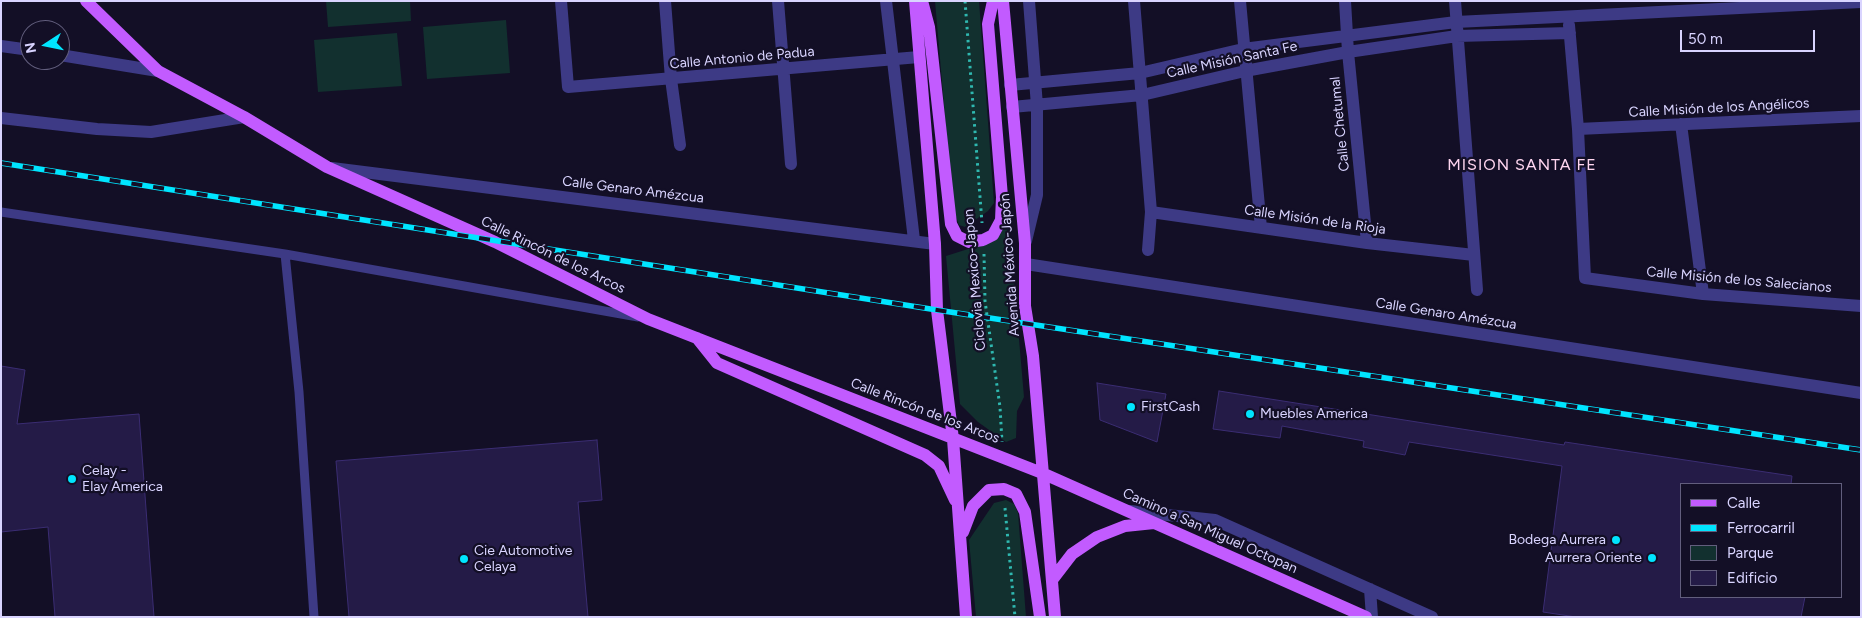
<!DOCTYPE html>
<meta charset="utf-8">
<style>
body{margin:0}
#map{position:relative;width:1862px;height:618px;overflow:hidden;background:#130f26;font-family:Figtree,sans-serif}
canvas{display:block}
.frame{position:absolute;inset:0;border:2px solid #d9d4ff;pointer-events:none}
.legend{position:absolute;left:1680px;top:483px;width:162px;height:115px;box-sizing:border-box;background:#130f26;border:1px solid #625e7d;margin:0;padding:6px 9px;list-style:none;font-size:15px;color:#d9d4ff}
.legend li{display:flex;align-items:center;gap:10px;height:25px}
.legend b{width:25px;border:1px solid #625e7d}
.north{position:absolute;left:20px;top:20px;width:50px;height:50px;box-sizing:border-box;background:#130f26;border:1px solid #625e7d;border-radius:50%;rotate:259deg;font-size:14px;font-weight:700;line-height:20px;text-align:center;color:#d9d4ff}
.north::after{content:'';display:block;margin:auto;width:18px;height:22px;background:#00e5ff;clip-path:polygon(50% 0,100% 100%,50% 72%,0 100%)}
.scale{position:absolute;left:1680px;top:30px;width:135px;height:22px;box-sizing:border-box;border:2px solid #d9d4ff;border-top:0;padding-left:6px;font-size:15px;line-height:18px;white-space:nowrap;color:#d9d4ff;-webkit-text-stroke:4px #130f26;paint-order:stroke}
</style>
<div id="map">
<canvas width="1862" height="618"></canvas>
<div class="frame"></div>
<ul class="legend">
<li><b style="height:6px;background:#c25bff"></b>Calle</li>
<li><b style="height:6px;background:#00e5ff"></b>Ferrocarril</li>
<li><b style="height:14px;background:#12302f"></b>Parque</li>
<li><b style="height:14px;background:#241b47"></b>Edificio</li>
</ul>
<div class="north">N</div>
<div class="scale">50 m</div>
</div>
<script>
const context = document.querySelector('canvas').getContext('2d');
context.lineJoin = 'round';
function paint(path, color) { context.fillStyle = color; context.fill(path, 'evenodd'); }
const toPath = rows => new Path2D(rows.map(r => 'M' + r).join(''));
function stroke(path, color, width, dash) { context.strokeStyle = color; context.lineWidth = width; context.lineCap = dash ? 'butt' : 'round'; context.setLineDash(dash || []); context.stroke(path); }
function write(font, color, halo, rows, align = 'center') {
  context.font = font + ' Figtree,sans-serif'; context.lineWidth = 4.5; context.setLineDash([]); context.textBaseline = 'middle'; context.strokeStyle = halo; context.fillStyle = color; for (const [text, x, y, turn = 0] of rows) {
    context.save(); context.translate(x, y); context.rotate((+turn || 0) * Math.PI / 180); context.textAlign = isNaN(turn) ? turn : align; if (halo) context.strokeText(text, 0, 0); context.fillText(text, 0, 0); context.restore();
  }
}
paint(toPath([
 [326,1,410,1,411,21,328,27],
 [935,1,979,1,994,203,988,211,965,227,959,225,953,209],
 [506,20,510,73,427,79,423,27],
 [397,33,402,86,318,92,314,40],
 [1009,223,1024,397,1017,411,1016,438,1006,442,978,422,960,404,946,256,987,243],
 [1006,500,1014,504,1018,513,1026,617,976,617,969,540,994,503]
]), '#12302f');
const building = toPath([
 [1,366,25,370,17,424,139,414,154,617,55,617,48,527,1,532,1,366],
 [1097,383,1166,394,1157,442,1100,420,1097,383],
 [1219,391,1564,445,1565,442,1792,476,1791,484,1681,484,1681,597,1805,597,1801,617,1576,617,1543,612,1562,466,1409,442,1405,455,1363,447,1364,441,1282,426,1280,438,1213,429,1219,391],
 [597,440,602,500,578,502,588,617,349,617,336,461,597,440]
]);
paint(building, '#241b47');
stroke(building, '#3b2d73', 1);
stroke(toPath([
 [965,1,982,223],
 [984,254,985,301,1000,407,1002,442],
 [1005,508,1015,617]
]), '#2fb8b0', 3, [2.5, 4]);
stroke(toPath([
 [1,212,285,254,638,317],
 [285,254,299,392,314,617]
]), '#3d3a85', 9);
stroke(toPath([
 [561,1,568,87,919,57],
 [665,1,671,79,680,145],
 [778,1,791,164],
 [886,1,914,240],
 [1134,1,1151,212,1148,250],
 [1240,1,1261,228],
 [1345,1,1348,52,1367,243],
 [1455,1,1477,290],
 [1569,25,1578,129,1585,278,1703,294,1861,306],
 [1,46,30,50],
 [60,55,158,71],
 [1010,85,1140,73,1243,49,1456,22,1861,2],
 [1012,107,1142,95,1245,71,1348,52,1457,36,1570,33],
 [1,118,97,129,151,132,244,117],
 [1681,124,1703,294],
 [1578,129,1861,116],
 [332,168,935,244],
 [1151,212,1367,243,1474,255],
 [1026,241,1037,195,1037,106,1029,1],
 [1026,264,1861,393],
 [1130,511,1215,520,1432,617],
 [1370,589,1372,617]
]), '#3d3a85', 12);
stroke(toPath([
 [86,1,158,71,244,117,327,167,495,242,648,319,1042,473,1366,617],
 [915,1,935,244,937,310,953,439,966,617],
 [922,1,929,27,951,224,957,236,969,242,983,240,993,235,1001,220,1002,197,988,24,993,1],
 [1003,1,1025,243,1025,306,1033,356,1055,617],
 [697,338,717,363,925,455,939,466,955,500],
 [963,532,973,506,989,490,1004,489,1016,494,1025,512,1040,617],
 [1052,580,1072,554,1097,537,1125,526,1154,523]
]), '#c25bff', 12);
const rail = toPath([
 [1,163,937,310,1861,450]
]);
stroke(rail, '#00e5ff', 5.5);
stroke(rail, '#130f26', 4, [11]);
for (const [x, y, r, color] of [
 [1131,407,5,"#00e5ff"],
 [1250,414,5,"#00e5ff"],
 [72,479,5,"#00e5ff"],
 [1616,540,5,"#00e5ff"],
 [1652,558,5,"#00e5ff"],
 [464,559,5,"#00e5ff"]
]) { const dot = new Path2D(); dot.arc(x, y, r, 0, 2 * Math.PI); context.fillStyle = color; context.fill(dot); stroke(dot, '#130f26', 2); }
write('14px', '#d9d4ff', '#130f26', [
 ["Calle Antonio de Padua",742,58,-5],
 ["Calle Misión Santa Fe",1232,60,-12],
 ["Calle Misión de los Angélicos",1719,108,-3],
 ["Calle Chetumal",1340,124,-96],
 ["Calle Genaro Amézcua",633,190,7],
 ["Calle Misión de la Rioja",1315,220,8],
 ["Calle Rincón de los Arcos",553,255,26],
 ["Avenida México-Japón",1010,265,-94],
 ["Ciclovia Mexico-Japon",975,280,-95],
 ["Calle Misión de los Salecianos",1739,280,5],
 ["Calle Genaro Amézcua",1446,314,9],
 ["Calle Rincón de los Arcos",925,411,21],
 ["Camino a San Miguel Octopan",1210,531,24]
]);
write('14px', '#d9d4ff', '#130f26', [
 ["FirstCash",1141,407],
 ["Muebles America",1260,414],
 ["Celay -",82,471],
 ["Elay America",82,487],
 ["Bodega Aurrera",1606,540,"right"],
 ["Cie Automotive",474,551],
 ["Celaya",474,567],
 ["Aurrera Oriente",1642,558,"right"]
], 'left');
context.letterSpacing = '1px';
write('16px', '#ffd6f0', '#130f26', [
 ["MISION SANTA FE",1522,165]
]);
context.letterSpacing = '0px';
</script>
